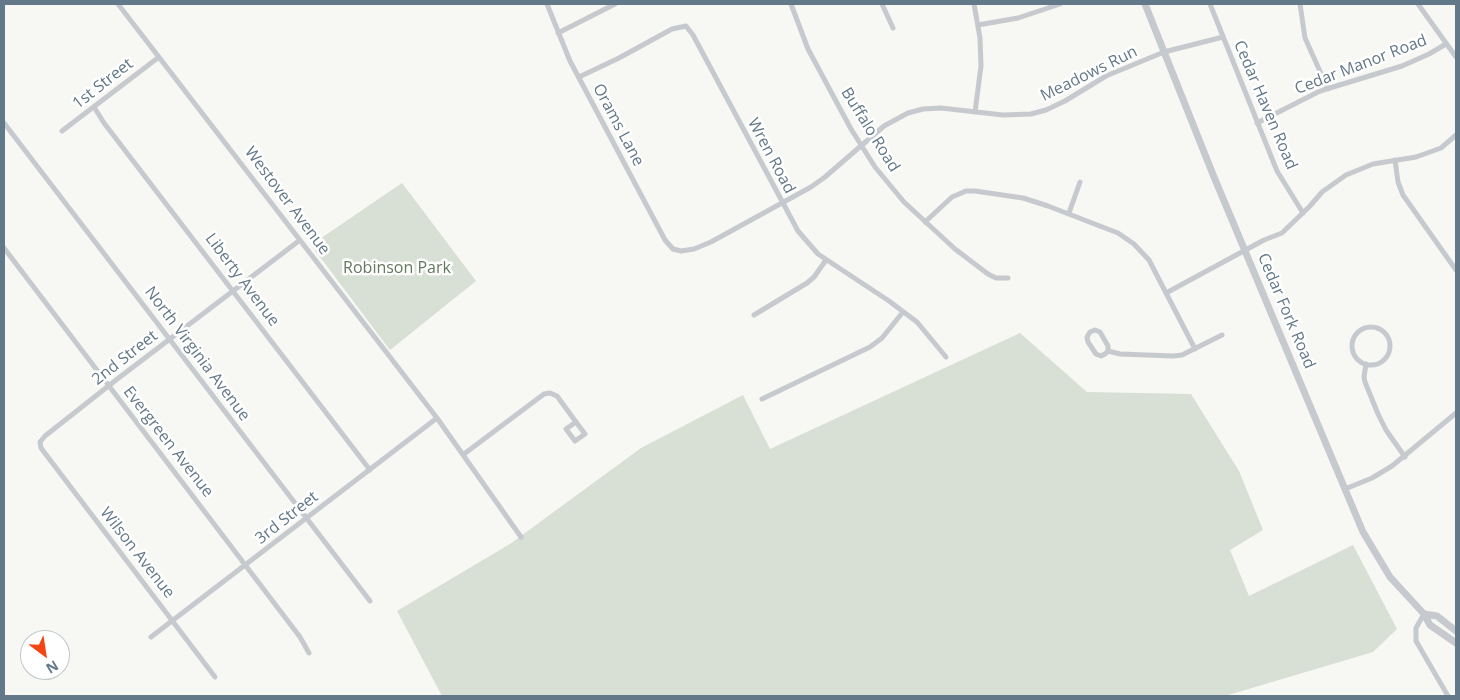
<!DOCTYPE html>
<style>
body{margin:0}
#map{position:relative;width:1460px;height:700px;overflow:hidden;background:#f7f7f3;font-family:"Open Sans",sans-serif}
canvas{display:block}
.frame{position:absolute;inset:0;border:5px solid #637888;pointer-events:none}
.north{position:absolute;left:20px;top:630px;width:50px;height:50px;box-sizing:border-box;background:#fff;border:1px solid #c1c9cf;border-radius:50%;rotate:149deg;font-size:14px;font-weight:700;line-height:20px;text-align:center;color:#637888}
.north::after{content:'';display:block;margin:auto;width:18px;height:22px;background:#f54415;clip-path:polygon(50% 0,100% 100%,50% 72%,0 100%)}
</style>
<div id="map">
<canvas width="1460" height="700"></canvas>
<div class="frame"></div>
<div class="north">N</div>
</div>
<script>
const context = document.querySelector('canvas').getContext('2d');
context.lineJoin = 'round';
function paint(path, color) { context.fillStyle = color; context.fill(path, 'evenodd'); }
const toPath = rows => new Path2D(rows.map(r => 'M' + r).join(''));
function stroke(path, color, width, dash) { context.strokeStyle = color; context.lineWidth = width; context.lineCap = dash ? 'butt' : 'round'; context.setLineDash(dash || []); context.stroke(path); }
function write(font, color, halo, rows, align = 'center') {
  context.font = font + ' "Open Sans",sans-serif'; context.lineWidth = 5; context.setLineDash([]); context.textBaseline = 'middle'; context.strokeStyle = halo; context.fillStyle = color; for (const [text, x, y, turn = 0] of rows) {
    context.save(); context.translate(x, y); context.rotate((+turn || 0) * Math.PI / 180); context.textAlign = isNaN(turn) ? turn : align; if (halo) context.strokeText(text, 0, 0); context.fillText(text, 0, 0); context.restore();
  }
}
paint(toPath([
 [402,183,476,281,390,350,311,245],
 [1020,333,1087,392,1191,394,1239,471,1263,530,1230,550,1249,596,1353,545,1397,629,1373,652,1225,696,442,696,397,611,510,544,641,448,743,395,770,449]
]), '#d8dfd4');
stroke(toPath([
 [118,4,437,418,521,537],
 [547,4,570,61,665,240,673,249,681,251,694,249,711,242,811,187,825,177,884,126,908,113,923,109,941,108,1003,115,1031,114,1046,110,1065,101,1106,76,1164,52,1223,37],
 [791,4,808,49,851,129,875,167,904,202,955,249,988,274,996,278,1008,278],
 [882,4,893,28],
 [974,4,980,38,981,66,975,112],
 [1210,4,1277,171,1303,213],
 [1300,4,1305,38,1328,89],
 [1418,4,1456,57],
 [978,25,1018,18,1060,4],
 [558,33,615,4],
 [579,77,619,58,672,29,686,26,693,35,798,231,818,254,889,301,917,322,946,357],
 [94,107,104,123,370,470],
 [4,123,370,601],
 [1257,123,1320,91,1402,66,1429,54,1446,44],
 [62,131,159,57],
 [1395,160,1398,182,1403,195,1456,270],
 [1069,213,1080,182],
 [925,222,952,197,966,191,975,191,1023,198,1048,206,1118,233,1134,244,1149,260,1195,349],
 [4,248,300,637,309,653],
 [1166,293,1264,240,1282,233,1310,206,1322,192,1346,175,1373,164,1416,157,1441,148,1456,135],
 [754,315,807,283,814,277,826,260],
 '1352 346a19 19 0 1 1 38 0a19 19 0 1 1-38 0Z',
 [1108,351,1108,346,1100,332,1095,330,1090,332,1087,337,1088,342,1096,354,1101,356,1105,354,1108,351,1120,354,1173,356,1182,355,1222,335],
 [1366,364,1364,377,1365,382,1378,414,1386,430,1405,457],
 [762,399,870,347,882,338,903,312],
 [464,454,544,394,550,393,557,396,576,422,585,434,575,441,566,429,576,422],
 [1345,489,1372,478,1392,466,1456,413],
 [1424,614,1416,628,1416,641,1448,696],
 [151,637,437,418],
 [215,677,41,448,40,442,45,436,116,380,300,240]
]), '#c6cace', 5);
stroke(toPath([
 [1145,4,1214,177,1363,532,1390,577,1424,614,1430,625,1456,643],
 [1424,614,1437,616,1456,631]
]), '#c6cace', 7);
write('16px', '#637888', '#fff', [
 ["Cedar Manor Road",1361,65,-21],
 ["Meadows Run",1089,74,-26],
 ["1st Street",103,84,-38],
 ["Cedar Haven Road",1265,105,67],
 ["Orams Lane",618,125,62],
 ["Buffalo Road",870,130,58],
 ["Wren Road",771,156,62],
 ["Westover Avenue",287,201,53],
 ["Liberty Avenue",242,280,53],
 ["Cedar Fork Road",1286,311,67],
 ["North Virginia Avenue",197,354,53],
 ["2nd Street",125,358,-38],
 ["Evergreen Avenue",168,442,52],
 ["3rd Street",287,518,-38],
 ["Wilson Avenue",137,553,52]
]);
write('16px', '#64795e', '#fff', [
 ["Robinson Park",397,268]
]);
</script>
